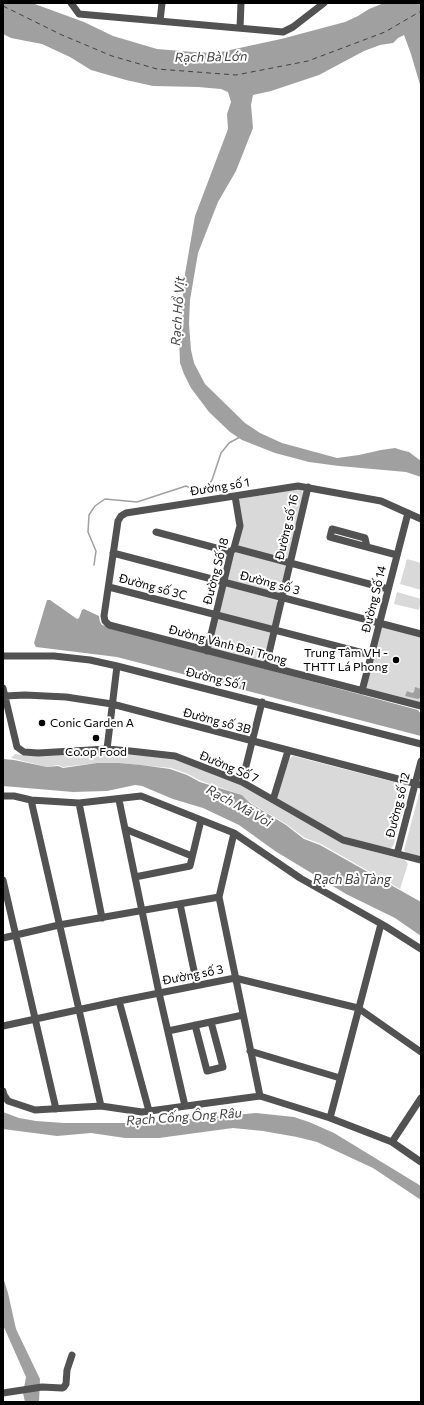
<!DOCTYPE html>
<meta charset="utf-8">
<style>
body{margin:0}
#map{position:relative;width:424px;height:1405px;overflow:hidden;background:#fff;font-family:Commissioner,sans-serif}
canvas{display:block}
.frame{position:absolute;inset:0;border:4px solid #000;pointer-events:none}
</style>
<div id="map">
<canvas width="424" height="1405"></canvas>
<div class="frame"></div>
</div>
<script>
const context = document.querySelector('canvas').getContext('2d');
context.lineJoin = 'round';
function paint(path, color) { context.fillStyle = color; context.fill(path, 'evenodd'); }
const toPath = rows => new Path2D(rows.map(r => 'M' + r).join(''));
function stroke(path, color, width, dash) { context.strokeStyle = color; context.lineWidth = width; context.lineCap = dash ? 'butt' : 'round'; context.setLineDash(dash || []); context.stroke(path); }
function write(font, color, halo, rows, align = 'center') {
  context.font = font + ' Commissioner,sans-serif'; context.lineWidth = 4; context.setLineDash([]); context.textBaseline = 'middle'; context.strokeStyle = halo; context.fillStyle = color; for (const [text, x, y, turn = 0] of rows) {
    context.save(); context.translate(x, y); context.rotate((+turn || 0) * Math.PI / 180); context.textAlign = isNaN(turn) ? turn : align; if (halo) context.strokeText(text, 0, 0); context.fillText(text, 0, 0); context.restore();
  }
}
paint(toPath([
 [296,489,301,490,304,494,288,558,239,546,239,500,240,499],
 [234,551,287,563,281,592,278,594,228,581,227,576],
 [407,559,421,563,421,590,400,584],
 [226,586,276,599,278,604,272,626,219,613],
 [397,592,421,599,419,610,394,604],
 [220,618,271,631,264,661,261,662,210,649,217,620],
 [381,627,421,635,421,703,366,689],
 [107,752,174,759,241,784,271,803,342,843,405,860,408,864,400,889,321,844,305,838,286,824,251,803,242,795,201,781,188,774,171,768,119,763,97,763,63,767,58,765,47,767,11,758,15,754,29,756],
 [293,756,406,785,408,790,394,844,392,847,390,849,345,838,277,799,277,796,289,759],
 [421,790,421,857,407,854,404,850,419,794]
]), '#d9d9d9');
paint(toPath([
 [3,3,32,3,84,22,113,36,157,49,193,52,216,53,281,39,345,22,358,16,369,9,384,3,421,3,421,88,411,54,404,35,398,38,393,43,380,45,364,51,319,75,271,91,253,95,251,105,253,128,236,171,218,202,198,253,190,300,189,324,191,350,194,363,205,384,245,423,260,433,282,443,337,458,359,455,381,450,395,448,401,450,409,452,421,461,421,477,406,472,339,466,309,462,275,453,242,440,230,432,209,412,191,388,184,374,180,363,179,335,185,274,195,216,228,129,227,114,231,102,228,92,221,89,198,87,153,86,126,80,91,70,70,57,42,44,11,38,3,34],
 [47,600,50,600,77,619,79,618,82,610,84,609,99,616,100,622,102,625,418,710,421,714,421,736,117,657,36,647,34,643],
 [415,687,421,689,421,697,418,699,405,696,407,691,412,693,414,692],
 [3,759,14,760,47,767,58,766,63,768,97,763,119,763,141,765,170,769,187,775,200,782,242,795,250,803,286,825,304,839,320,845,421,902,421,936,395,918,346,894,275,851,239,825,203,808,173,799,142,786,135,785,107,791,73,792,3,786],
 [3,1112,19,1118,36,1121,64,1123,142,1123,256,1113,294,1117,309,1122,334,1133,421,1186,421,1200,373,1168,317,1142,297,1137,263,1131,233,1128,159,1138,125,1138,91,1133,57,1136,3,1129],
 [3,1277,8,1293,16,1329,40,1379,39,1402,25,1402,23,1393,26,1377,3,1325]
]), '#a0a0a0');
stroke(toPath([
 [94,565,96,551,88,532,89,515,95,506,105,499,137,502,186,486,198,491,206,489,212,480,221,453,229,443,240,437]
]), '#a0a0a0', 1.5);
stroke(toPath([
 [3,6,62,35,112,56,157,69,236,75,308,61,385,32,421,11]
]), '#414141', 1, [5, 4]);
stroke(toPath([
 [71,3,79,14,283,32,293,27,324,3],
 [160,21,162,3],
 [240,28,241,3],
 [421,519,381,501,298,486,126,513,121,516,118,521,104,616,105,621,109,625,421,706],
 [156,532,231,552],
 [367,547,365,538,332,529,330,537,367,547,397,555],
 [234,548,388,589],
 [113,553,421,634],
 [109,587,371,655],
 [207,651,231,552,234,548,240,526,235,496],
 [3,656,54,656,90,660,117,666,421,744],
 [266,666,308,487],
 [3,688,17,747,24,752,38,753,107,749,130,751,175,756,242,782,343,840,421,860],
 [362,691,408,513],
 [5,696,25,695,66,697,112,704,421,785],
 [107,749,117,666],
 [242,782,262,702],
 [3,796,14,796,31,800,79,803,141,796,234,833,300,878,385,926,421,949],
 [31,800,101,1106],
 [119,800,159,993,185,1106],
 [273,800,288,751],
 [79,803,102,918],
 [125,829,192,856],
 [234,833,219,897,260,1096],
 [397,854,421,761],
 [135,877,190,866,201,820],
 [3,880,56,1109],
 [180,904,197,985],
 [3,938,59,925,219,897],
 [119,1001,149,1111],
 [195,1025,207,1071,223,1067,211,1022],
 [3,1026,119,1001,235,978,358,1008,421,1052],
 [168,1031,243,1015],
 [250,1051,340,1078],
 [3,1091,4,1095,8,1101,35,1110,101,1106,142,1112,260,1096,330,1118,392,1142,421,1162],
 [330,1118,381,924],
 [392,1142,421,1098],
 [3,1393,42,1387,62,1388,64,1387,66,1384,67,1370,72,1355]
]), '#525252', 7);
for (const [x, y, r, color] of [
 [396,660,4,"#000"],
 [42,723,4,"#000"],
 [96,738,4,"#000"]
]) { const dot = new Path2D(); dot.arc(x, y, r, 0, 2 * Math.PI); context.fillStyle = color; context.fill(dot); stroke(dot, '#fff', 1.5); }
write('12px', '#000', '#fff', [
 ["Đường số 1",220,487,-9],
 ["Đường số 16",287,527,-77],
 ["Đường Số 18",216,571,-75],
 ["Đường số 3",270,583,15],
 ["Đường số 3C",153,587,15],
 ["Đường Số 14",374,599,-76],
 ["Đường Vành Đai Trong",228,645,15],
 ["Đường Số 1",216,679,14],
 ["Đường số 3B",217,721,15],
 ["Đường Số 7",229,767,23],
 ["Đường số 12",398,805,-76],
 ["Đường số 3",193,975,-11]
]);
write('12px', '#000', '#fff', [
 ["Trung Tâm VH -",388,653],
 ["THTT Lá Phong",388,667],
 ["Conic Garden A",50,723,"left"],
 ["Co.op Food",96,752,"center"]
], 'right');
write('italic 13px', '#414141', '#fff', [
 ["Rạch Bà Lớn",211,57,-1],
 ["Rạch Hồ Vịt",178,311,-86],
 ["Rạch Mã Voi",239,806,29],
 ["Rạch Bà Tàng",352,880],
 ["Rạch Cống Ông Râu",184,1117,-4]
]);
</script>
